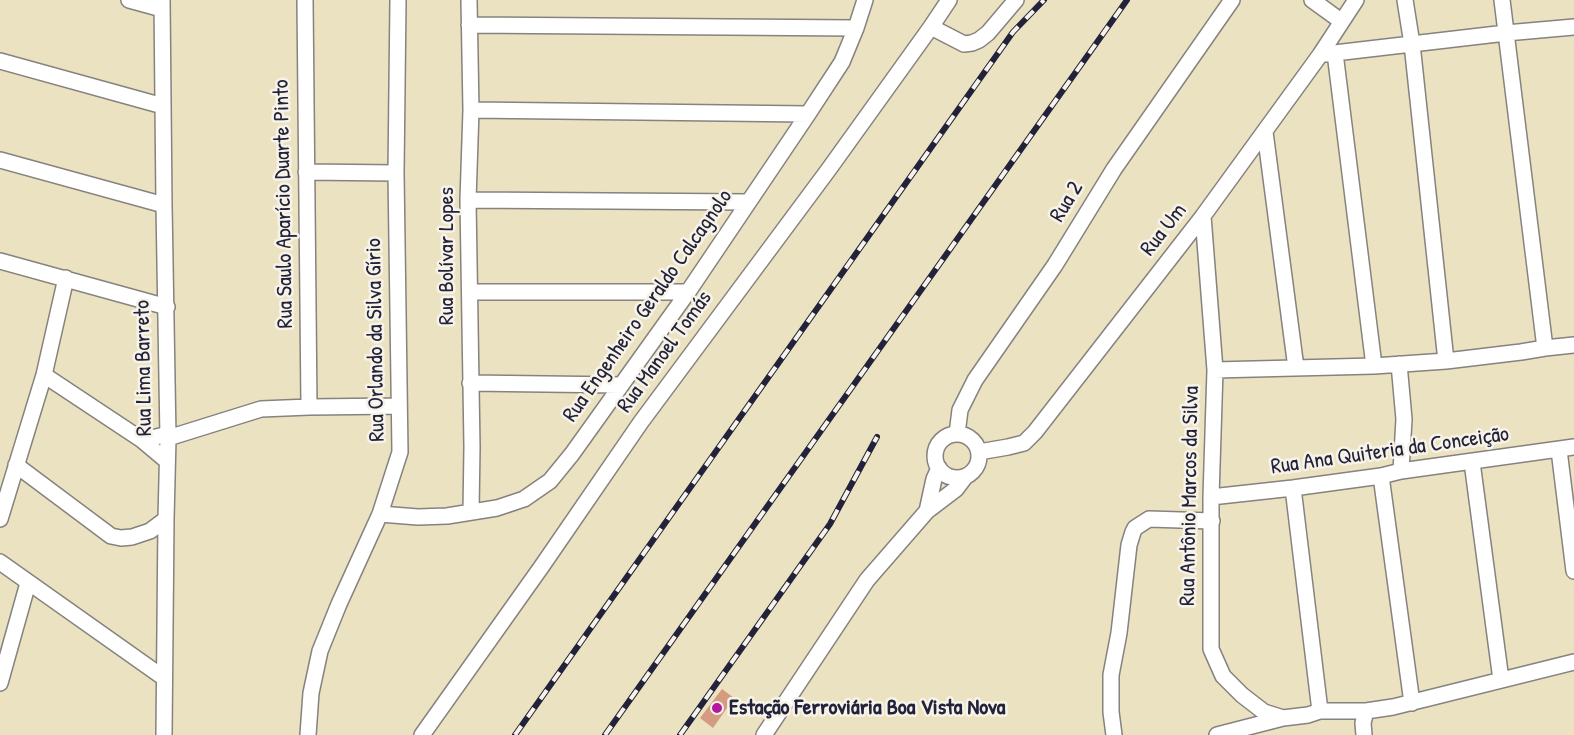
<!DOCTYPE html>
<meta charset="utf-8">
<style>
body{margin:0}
canvas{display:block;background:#ebe2c1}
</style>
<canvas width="1574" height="735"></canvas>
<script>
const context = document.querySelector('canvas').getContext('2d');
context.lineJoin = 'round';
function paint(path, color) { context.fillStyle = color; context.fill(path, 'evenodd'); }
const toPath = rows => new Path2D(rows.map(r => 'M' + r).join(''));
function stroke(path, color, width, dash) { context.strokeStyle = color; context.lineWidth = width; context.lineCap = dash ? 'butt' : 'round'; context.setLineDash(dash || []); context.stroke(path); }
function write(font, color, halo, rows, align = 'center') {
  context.font = font + ' "Patrick Hand",sans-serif'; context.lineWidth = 5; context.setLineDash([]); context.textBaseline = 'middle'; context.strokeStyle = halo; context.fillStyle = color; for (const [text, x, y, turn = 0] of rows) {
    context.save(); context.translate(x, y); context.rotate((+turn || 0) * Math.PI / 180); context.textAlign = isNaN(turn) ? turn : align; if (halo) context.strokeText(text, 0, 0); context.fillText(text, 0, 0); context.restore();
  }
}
paint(toPath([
 [722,689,734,698,713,728,700,718]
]), '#d49b81');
const minor = toPath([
 [129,0,162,9],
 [162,0,164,205,168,438,166,519,164,735],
 [305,0,309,407],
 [469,0,471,110,468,200,472,447,471,512],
 [1312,0,1341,21],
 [1405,0,1412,44,1446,361],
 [1502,0,1545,348],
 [469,25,856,28],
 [931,27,964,44,972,43,979,40,988,33,1016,0],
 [1335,53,1374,366],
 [1326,54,1506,33,1574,27],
 [0,61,163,106],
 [471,110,808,114],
 [1265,132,1296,368],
 [0,160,164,205],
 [306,172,396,173],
 [468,200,748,202],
 [1203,216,1215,370,1211,497,1211,649,1223,676,1242,695,1264,712,1283,718,1308,715,1320,711,1366,711,1393,707,1574,662],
 [0,261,167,307],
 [470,292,688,292],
 [1399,364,1404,419,1401,471],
 [1215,370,1374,366,1446,361,1521,352,1545,348,1574,345],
 [44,375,142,440,167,461],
 [470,383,620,385],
 [957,434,960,410,975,380,1055,265,1114,169,1232,0],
 '935 456a22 22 0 1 1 44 0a22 22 0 1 1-44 0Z',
 [142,440,160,436,168,438,261,409,309,407,399,406],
 [1559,450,1574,571],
 [979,452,1008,447,1024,443,1035,432,1203,216,1320,55,1356,0],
 [1472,462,1501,680],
 [16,465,111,536,121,538,132,537,150,531,166,519],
 [1381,476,1412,703],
 [1293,488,1320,711],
 [1211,497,1293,488,1381,476,1401,471,1574,447],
 [927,511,934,479,939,468],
 [380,514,418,517,447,516,497,508,524,499,550,481,572,454,688,292,808,114,842,62,856,28,865,0],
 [0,519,44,375,66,278],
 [0,562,164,678],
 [0,683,28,583],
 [308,735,311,693,320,651,339,604,380,514,400,452,396,173,398,0],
 [422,735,542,566,641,422,829,169,931,27,949,0],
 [764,735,867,580,927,511,956,489,965,477],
 [1114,735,1111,712,1111,675,1119,633,1129,545,1133,532,1135,528,1149,519,1212,521],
 [1217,735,1283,718],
 [1364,735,1363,723,1366,711]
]);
stroke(minor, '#86827e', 18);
stroke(minor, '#fff', 15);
const rail = toPath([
 [515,735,1013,32,1044,0],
 [605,735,1127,0],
 [680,735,830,524,877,437]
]);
stroke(rail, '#22223b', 6);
stroke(rail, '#f7f3e8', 4, [11]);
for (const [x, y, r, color] of [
 [717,708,6,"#b5179e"]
]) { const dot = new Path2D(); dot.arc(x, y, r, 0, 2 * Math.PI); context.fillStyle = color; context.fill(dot); stroke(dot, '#f7f3e8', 2); }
write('22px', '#22223b', '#f7f3e8', [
 ["Rua 2",1067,202,-59],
 ["Rua Saulo Aparício Duarte Pinto",284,204,-91],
 ["Rua Um",1164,230,-52],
 ["Rua Bolívar Lopes",447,256,-90],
 ["Rua Engenheiro Geraldo Calcagnolo",648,306,-55],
 ["Rua Orlando da Silva Gírio",376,340,-91],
 ["Rua Manoel Tomás",665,352,-54],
 ["Rua Lima Barreto",144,368,-91],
 ["Rua Ana Quiteria da Conceição",1390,451,-8],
 ["Rua Antônio Marcos da Silva",1190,496,-89]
]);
write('bold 22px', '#22223b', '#f7f3e8', [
 ["Estação Ferroviária Boa Vista Nova",729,708]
], 'left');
</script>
